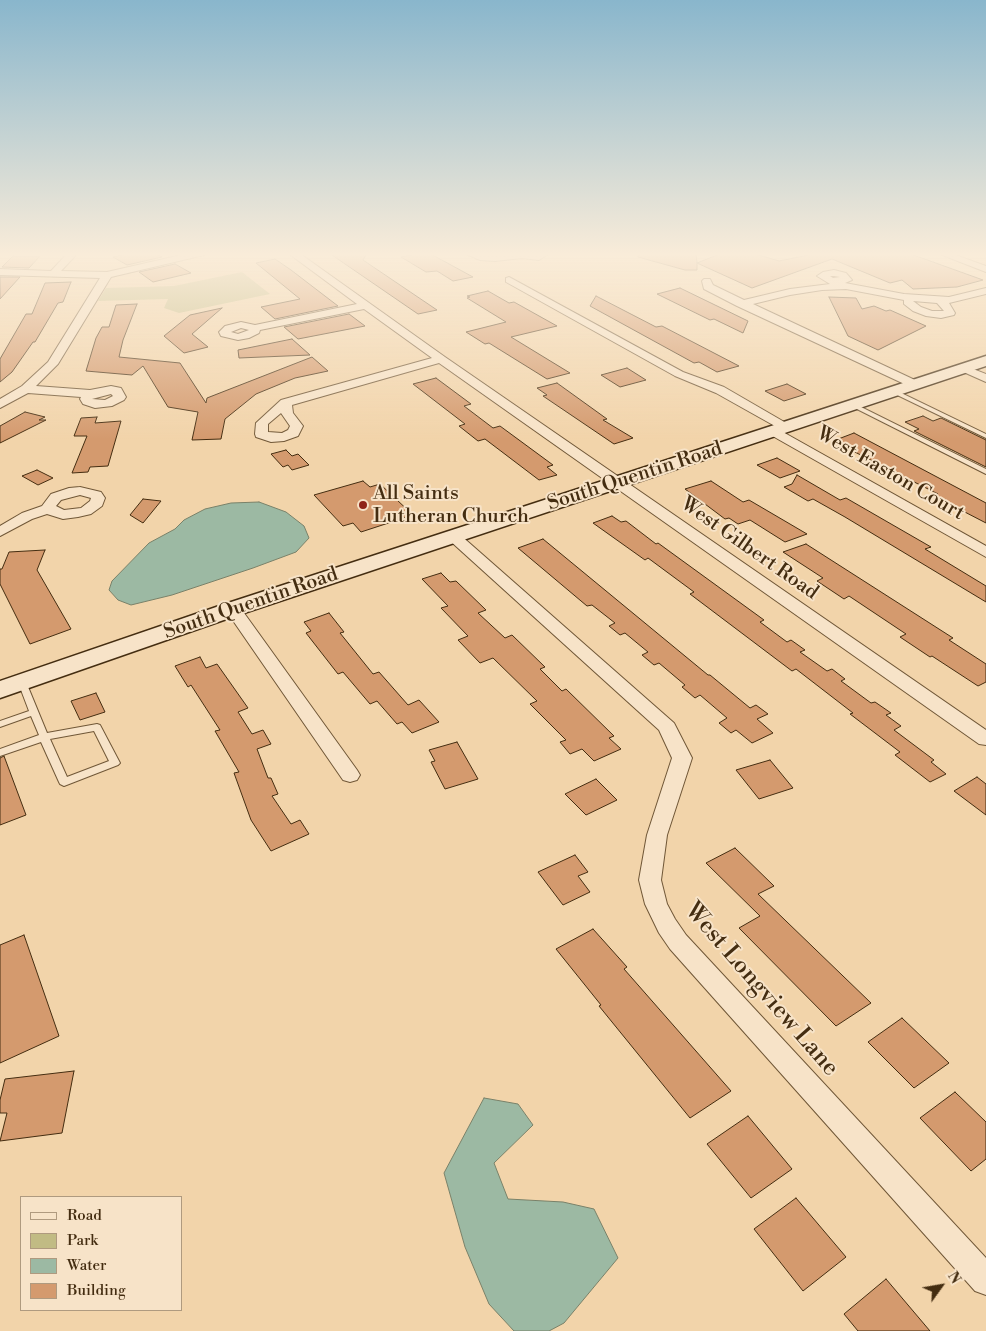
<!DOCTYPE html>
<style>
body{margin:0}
#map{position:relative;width:986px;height:1331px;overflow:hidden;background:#f2d4aa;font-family:"Libre Bodoni",serif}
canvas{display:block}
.legend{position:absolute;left:20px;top:1196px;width:162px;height:115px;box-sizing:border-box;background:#f7e3c8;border:1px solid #af9a7f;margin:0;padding:6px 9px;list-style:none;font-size:15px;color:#442d11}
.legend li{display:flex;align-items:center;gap:10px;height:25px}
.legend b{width:25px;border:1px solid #af9a7f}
.north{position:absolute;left:916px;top:1261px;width:50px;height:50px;-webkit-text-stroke:4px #f7e3c8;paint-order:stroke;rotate:58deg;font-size:14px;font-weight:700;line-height:20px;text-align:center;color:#442d11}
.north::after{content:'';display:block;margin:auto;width:18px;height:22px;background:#442d11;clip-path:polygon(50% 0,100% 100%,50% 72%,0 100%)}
</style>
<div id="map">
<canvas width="986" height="1331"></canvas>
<ul class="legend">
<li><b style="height:6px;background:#f7e3c8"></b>Road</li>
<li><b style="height:14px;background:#c1bb84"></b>Park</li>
<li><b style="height:14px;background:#9cb9a3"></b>Water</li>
<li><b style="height:14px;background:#d49a6e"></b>Building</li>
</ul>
<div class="north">N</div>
</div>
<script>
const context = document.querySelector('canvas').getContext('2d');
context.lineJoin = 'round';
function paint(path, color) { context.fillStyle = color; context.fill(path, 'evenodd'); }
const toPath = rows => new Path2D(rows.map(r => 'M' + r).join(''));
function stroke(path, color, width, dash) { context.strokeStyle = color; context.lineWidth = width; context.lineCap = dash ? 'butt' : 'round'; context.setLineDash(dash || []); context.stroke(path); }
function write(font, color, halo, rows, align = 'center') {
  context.font = font + ' "Libre Bodoni",serif'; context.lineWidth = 4; context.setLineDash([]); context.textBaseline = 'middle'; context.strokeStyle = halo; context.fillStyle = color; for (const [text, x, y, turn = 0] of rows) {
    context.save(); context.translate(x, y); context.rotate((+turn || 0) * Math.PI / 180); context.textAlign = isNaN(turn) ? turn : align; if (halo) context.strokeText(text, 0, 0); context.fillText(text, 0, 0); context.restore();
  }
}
paint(toPath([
 [242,272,270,294,179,313,164,308,168,299,98,301,106,288,174,286]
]), '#c1bb84');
const water = toPath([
 [259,502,286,512,304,526,309,538,296,552,253,568,172,595,131,605,118,600,109,590,112,581,149,543,175,529,184,520,205,509,231,503,259,502],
 [484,1098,518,1104,533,1125,494,1163,508,1199,563,1202,594,1209,618,1258,564,1323,549,1331,514,1331,489,1304,465,1247,444,1173,484,1098]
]);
paint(water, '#9cb9a3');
stroke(water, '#798169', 1);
const building = toPath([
 [130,253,154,253,162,257,127,265,113,257,130,253],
 [329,253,367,253,363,260,437,310,418,314,329,253],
 [421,253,429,253,473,277,453,281,437,271,426,272,401,257,421,253],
 [638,253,696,253,697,263,722,253,752,253,779,261,818,253,908,253,983,280,957,287,913,289,902,280,890,283,832,259,752,288,697,263,697,270,685,270,638,257,638,253],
 [13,256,40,256,29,268,2,267,13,256],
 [275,259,291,270,338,306,275,319,261,307,300,299,256,263,275,259],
 [175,264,191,273,153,282,139,272,175,264],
 [0,277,20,277,0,299,0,277],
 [71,282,63,302,58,303,35,342,33,342,12,372,0,382,0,359,26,314,32,314,45,283,71,282],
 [680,288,748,321,743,333,714,319,710,320,657,294,680,288],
 [488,291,509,303,514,302,557,326,511,337,570,373,547,379,489,343,485,344,466,332,506,322,467,298,470,297,467,296,488,291],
 [596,296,656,327,662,326,739,366,717,372,699,362,694,363,590,306,596,296],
 [829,297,856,298,862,309,874,306,886,311,890,310,926,326,878,350,848,336,829,297],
 [137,304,123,340,119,357,180,363,206,403,207,398,312,357,328,371,295,378,256,394,225,419,221,439,192,440,198,412,168,407,143,366,132,375,86,371,96,338,102,327,109,327,116,305,137,304],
 [222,308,192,334,208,347,184,353,164,336,190,315,222,308],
 [349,314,365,326,298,339,284,327,349,314],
 [292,339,310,355,239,358,238,350,292,339],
 [627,368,646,380,620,387,601,375,627,368],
 [436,378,471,404,464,406,493,428,500,426,553,465,547,467,557,475,539,480,485,439,478,441,459,426,465,424,413,384,436,378],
 [557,383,607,419,603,420,633,438,614,444,543,396,547,395,537,388,557,383],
 [787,384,806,394,784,401,765,391,787,384],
 [25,412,45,417,39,420,46,420,0,443,0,426,25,412],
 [923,416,933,421,941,418,986,440,986,467,914,431,919,429,905,422,923,416],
 [97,417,95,423,121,421,108,466,90,467,88,472,72,473,87,436,74,436,81,418,97,417],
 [854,433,986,503,986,523,934,496,938,494,833,441,854,433],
 [286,450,292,456,298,454,309,465,292,470,288,465,283,467,271,454,286,450],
 [777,458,800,471,780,478,757,465,777,458],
 [37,470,53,478,38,485,22,476,37,470],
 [797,475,840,500,846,498,931,547,925,549,986,586,986,602,845,517,813,499,808,501,784,487,792,484,797,475],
 [363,481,370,487,380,484,413,515,361,532,353,523,343,526,314,495,363,481],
 [711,481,743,502,749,500,807,534,785,542,750,520,738,524,729,518,725,519,685,489,711,481],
 [143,499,161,501,143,523,130,515,143,499],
 [612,516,621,522,626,521,656,544,658,543,764,620,760,622,787,642,791,640,805,650,800,652,827,671,832,669,845,679,841,681,871,703,875,702,891,713,886,715,901,726,894,730,934,760,931,762,946,774,930,782,895,755,900,752,850,714,853,713,796,669,792,671,690,594,694,592,648,558,645,560,593,523,612,516],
 [543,539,708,675,710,675,750,708,756,705,768,714,757,719,773,733,752,743,736,730,731,733,719,723,727,718,700,695,695,698,682,687,685,685,659,663,654,665,642,655,648,652,625,633,620,635,609,626,615,623,592,605,587,606,518,548,543,539],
 [806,544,953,638,949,640,986,664,986,682,978,686,932,656,930,657,900,637,906,634,849,596,844,599,817,581,823,578,783,552,806,544],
 [45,550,37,570,71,629,30,644,0,584,0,569,2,569,9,552,45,550],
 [441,573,450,582,456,581,486,610,478,613,505,638,512,635,545,667,540,669,562,691,566,689,614,736,609,738,621,749,594,761,582,749,570,754,560,742,566,740,530,704,537,701,493,658,480,663,458,640,468,636,441,608,448,606,422,579,441,573],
 [329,613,344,632,340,633,373,674,379,672,408,705,419,700,439,722,412,733,402,722,397,724,377,701,370,704,343,672,338,674,306,633,311,631,304,622,329,613],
 [200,657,206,668,217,664,248,708,238,712,252,734,263,730,271,744,257,749,268,778,271,778,278,794,272,796,291,824,300,820,309,834,271,851,251,820,234,773,239,772,215,731,220,730,191,685,188,687,175,666,200,657],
 [96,693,105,712,80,720,71,701,96,693],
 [457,742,478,779,445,789,431,762,435,761,429,750,457,742],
 [4,756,26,815,0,825,0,758,4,756],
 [770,760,793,788,759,799,736,770,770,760],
 [977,777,986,784,986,815,954,791,977,777],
 [596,779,617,800,586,815,565,794,596,779],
 [735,848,774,886,758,894,871,1003,836,1026,739,928,760,916,706,863,735,848],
 [575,855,588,872,578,876,590,892,563,905,538,872,575,855],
 [593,929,627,967,624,969,731,1091,690,1118,599,1006,601,1005,556,949,593,929],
 [24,935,59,1036,0,1063,0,945,24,935],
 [902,1018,949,1063,914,1088,868,1042,902,1018],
 [74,1071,62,1133,0,1141,7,1113,0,1113,0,1100,5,1079,74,1071],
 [955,1092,986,1122,986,1159,971,1171,920,1118,955,1092],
 [748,1116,792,1169,751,1198,707,1144,748,1116],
 [796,1198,846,1257,803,1291,754,1229,796,1198],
 [886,1279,930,1331,858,1331,844,1314,886,1279]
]);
paint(building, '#d49a6e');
stroke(building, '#442d11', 1);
const lane = toPath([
 [891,390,895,390,986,434,986,438,891,392,891,390],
 [851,404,855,404,986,469,986,474,851,406,851,404],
 [22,679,26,682,47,733,97,724,100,725,120,763,118,765,64,786,60,784,59,782,41,742,0,756,0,749,39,735,31,716,0,727,0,721,29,711,18,682,22,679],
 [94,731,109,761,67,777,50,739,94,731]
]);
const street = toPath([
 [64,253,74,253,75,256,61,271,107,272,190,253,206,253,204,255,111,277,58,364,36,386,90,390,111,386,121,388,126,397,124,400,112,406,95,408,83,404,80,399,81,397,28,393,0,408,0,399,22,386,48,362,100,278,0,275,0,269,51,271,65,256,64,253],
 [111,394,113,396,105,400,92,399,111,394],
 [288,253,299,253,445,357,986,730,986,745,979,744,439,363,292,405,293,413,303,426,298,436,284,441,271,442,256,437,255,434,256,423,281,400,432,358,364,309,260,330,259,333,249,338,238,340,221,336,219,332,225,326,241,322,255,325,357,304,288,253],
 [241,328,249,330,238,334,231,332,241,328],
 [281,413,290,426,288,430,282,433,268,432,268,424,281,413],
 [464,253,478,253,484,255,550,253,539,260,522,258,495,261,480,260,464,253],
 [937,253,950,253,986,266,986,272,937,253],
 [834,270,846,273,852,280,845,283,904,294,949,297,986,288,986,294,949,303,955,313,954,315,941,318,926,316,913,311,904,304,904,300,846,289,822,290,790,295,753,304,917,381,919,384,913,388,737,306,704,289,702,281,704,279,710,279,713,285,744,300,790,289,830,284,817,276,823,272,834,270],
 [830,276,834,276,840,277,833,278,830,276],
 [913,301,937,303,944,311,932,311,921,307,913,301],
 [509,277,683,372,724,387,793,427,792,430,782,430,716,393,675,376,506,282,506,278,509,277],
 [963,365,986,374,986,382,959,370,957,368,959,366,963,365],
 [774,427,986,546,986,557,769,434,768,431,769,428,774,427],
 [80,487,101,492,105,498,102,506,91,514,78,517,63,519,47,514,32,519,0,536,0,526,22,513,42,506,51,494,69,488,80,487],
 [80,495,91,498,90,501,81,508,64,510,56,506,61,500,80,495],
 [453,532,458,533,674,723,692,758,667,835,661,880,667,904,675,919,686,935,986,1258,986,1295,975,1291,670,949,659,933,645,904,639,880,647,835,672,758,659,730,448,539,446,536,448,533,453,532],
 [233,604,239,606,357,770,360,775,357,780,350,782,343,780,225,609,227,606,233,604]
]);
const secondary = toPath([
 [986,356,986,366,241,614,0,698,0,681,225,604,986,356]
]);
stroke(lane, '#705737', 2);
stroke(street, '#705737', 2);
stroke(secondary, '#442d11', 3);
paint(lane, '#f7e3c8');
paint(street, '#f7e3c8');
paint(secondary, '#f7e3c8');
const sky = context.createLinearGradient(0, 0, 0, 439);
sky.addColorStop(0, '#89b6cc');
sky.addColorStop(0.58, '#f9ecd9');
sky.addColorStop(1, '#f9ecd900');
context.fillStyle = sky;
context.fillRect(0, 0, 986, 439);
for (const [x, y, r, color] of [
 [363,505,5,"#8f2418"]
]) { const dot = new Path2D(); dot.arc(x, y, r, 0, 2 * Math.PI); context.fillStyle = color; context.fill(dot); stroke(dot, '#f7e3c8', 2); }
write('20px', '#442d11', '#f7e3c8', [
 ["West Easton Court",890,474,30],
 ["South Quentin Road",635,477,-18],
 ["West Gilbert Road",749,549,35],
 ["South Quentin Road",251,604,-19]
]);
write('20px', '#442d11', '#f7e3c8', [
 ["All Saints",373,494],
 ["Lutheran Church",373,517]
], 'left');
write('24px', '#442d11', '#f7e3c8', [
 ["West Longview Lane",761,990,49]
]);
</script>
